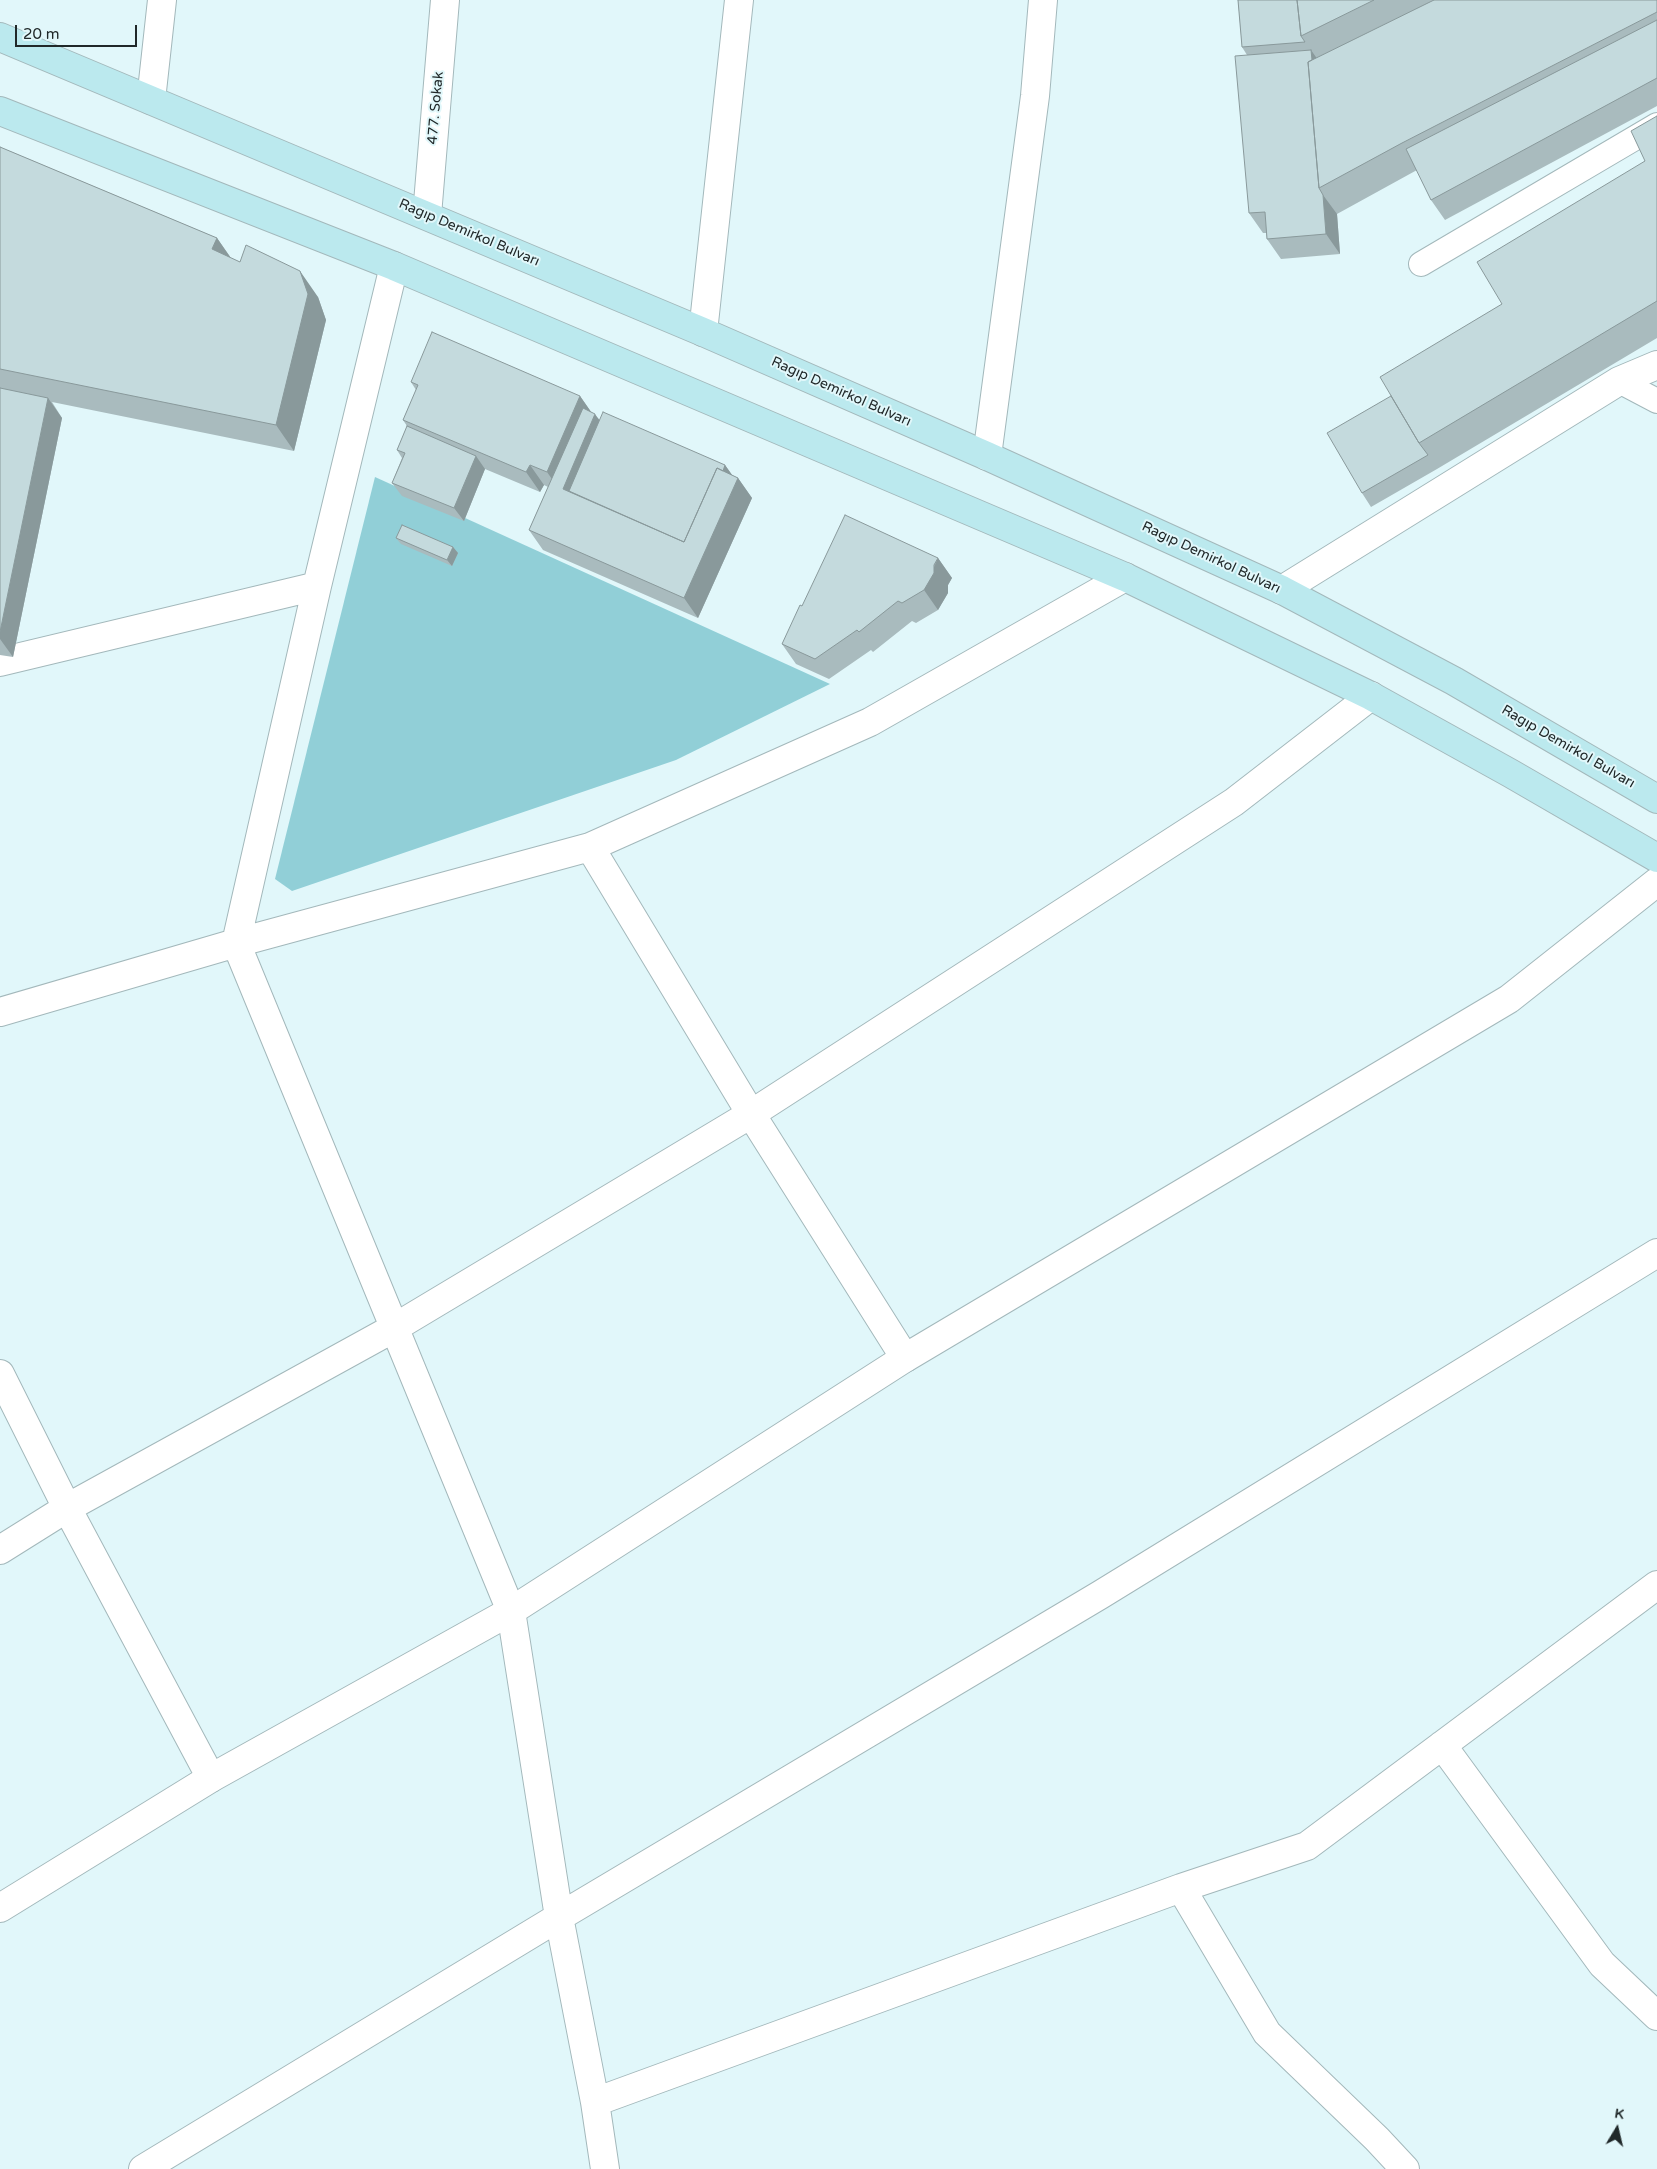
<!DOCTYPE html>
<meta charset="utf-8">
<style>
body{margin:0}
#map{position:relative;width:1657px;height:2169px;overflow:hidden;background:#e1f7fa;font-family:"Varela Round",sans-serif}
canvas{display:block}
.north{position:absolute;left:1592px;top:2104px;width:50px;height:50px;-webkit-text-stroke:4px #e1f7fa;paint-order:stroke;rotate:9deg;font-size:14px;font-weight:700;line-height:20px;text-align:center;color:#202829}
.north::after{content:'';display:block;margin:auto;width:18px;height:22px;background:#202829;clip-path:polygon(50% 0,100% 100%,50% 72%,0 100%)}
.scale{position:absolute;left:15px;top:25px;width:122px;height:22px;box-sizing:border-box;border:2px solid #202829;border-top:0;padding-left:6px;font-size:15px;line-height:18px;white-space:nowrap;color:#202829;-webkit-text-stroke:4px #e1f7fa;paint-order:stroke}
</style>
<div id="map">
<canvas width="1657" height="2169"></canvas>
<div class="north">K</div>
<div class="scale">20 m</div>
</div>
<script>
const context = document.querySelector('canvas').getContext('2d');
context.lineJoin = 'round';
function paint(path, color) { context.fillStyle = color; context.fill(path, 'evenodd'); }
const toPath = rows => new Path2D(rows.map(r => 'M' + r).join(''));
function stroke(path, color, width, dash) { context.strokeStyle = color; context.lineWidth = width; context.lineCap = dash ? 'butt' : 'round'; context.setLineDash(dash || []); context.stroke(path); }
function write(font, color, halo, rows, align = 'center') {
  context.font = font + ' "Varela Round",sans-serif'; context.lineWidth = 4; context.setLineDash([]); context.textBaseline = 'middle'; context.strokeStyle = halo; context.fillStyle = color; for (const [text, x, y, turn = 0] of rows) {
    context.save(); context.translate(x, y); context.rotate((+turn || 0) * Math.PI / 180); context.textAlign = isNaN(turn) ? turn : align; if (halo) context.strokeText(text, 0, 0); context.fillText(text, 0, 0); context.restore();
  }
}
paint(toPath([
 [375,477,830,684,676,760,292,891,275,879]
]), '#91cfd7');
const service = toPath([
 [1421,264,1657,125],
 [1619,381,1657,401]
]);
const minor = toPath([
 [151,100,162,0],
 [427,215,445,0],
 [394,266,317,586,236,943,511,1611,559,1917,595,2102,605,2169],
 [703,332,739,0],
 [987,456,1035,96,1043,0],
 [1282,590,1619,381,1657,365],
 [0,662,317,586],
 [590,847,751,1114,905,1358],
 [0,1012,236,943,590,847,870,722,1125,577],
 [0,1374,67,1508,211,1778],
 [0,1550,67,1508,394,1328,751,1114,1234,802,1371,696],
 [1442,1745,1602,1964,1657,2016],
 [1181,1888,1267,2033,1377,2139,1405,2169],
 [595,2102,1181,1888,1307,1846,1657,1585],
 [143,2169,559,1917,1100,1595,1657,1253]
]);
const tertiary = toPath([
 [0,1908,211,1778,511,1611,905,1358,1509,999,1657,882]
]);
const secondary = toPath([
 [0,37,703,332,987,456,1282,590,1454,681,1657,799],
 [0,111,394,266,1125,577,1371,696,1510,773,1657,858]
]);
stroke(service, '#a3b8bb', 26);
stroke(minor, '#a3b8bb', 30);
stroke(tertiary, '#a3b8bb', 30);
stroke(secondary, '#a3b8bb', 30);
stroke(service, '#fff', 24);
stroke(minor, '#fff', 28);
stroke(tertiary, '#fff', 28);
stroke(secondary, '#bbe9ee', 28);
paint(toPath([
 [1238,0,1657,0,1657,106,1445,220,1431,200,1417,170,1337,214,1340,254,1281,259,1267,239,1266,233,1263,233,1249,213,1247,55,1242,47],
 [1657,116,1657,338,1437,469,1371,507,1362,493,1391,396,1502,304,1645,161],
 [0,147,217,238,231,258,318,297,326,320,294,451,52,402,62,418,13,657,0,655],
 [411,382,580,396,591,412,600,420,725,465,732,475,738,478,752,498,698,618,543,550,529,530,548,487,544,485,540,492,485,469,464,521,402,496,392,483,402,458,397,450,407,426,403,420,416,390],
 [396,538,453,547,458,553,452,566,401,544],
 [938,558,952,578,948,585,948,593,938,610,916,623,912,621,873,652,871,650,829,679,796,664,782,644,802,606]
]), '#a9bbbe');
paint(toPath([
 [1311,50,1325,70,1322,186],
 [1323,195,1337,214,1340,254,1326,234],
 [217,238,235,264,212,249],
 [300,271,318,297,326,320,294,451,276,425],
 [580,396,594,416,561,492,547,472],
 [48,398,62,418,13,657,0,639,0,632],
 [595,414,609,434,580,501,563,489],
 [476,456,485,469,464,521,454,508],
 [530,465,544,485,540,492,526,472],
 [725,465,735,479,688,549],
 [738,478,752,498,698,618,684,598],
 [453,547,458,553,452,566,447,560],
 [938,558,952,578,948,585,948,593,938,610,924,590]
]), '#89999b');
const building = toPath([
 [1238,0,1297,0,1301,36,1305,42,1242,47,1238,0],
 [1297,0,1374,0,1301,36,1297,0],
 [1434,0,1657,0,1657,12,1402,143,1319,188,1308,62,1434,0],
 [1657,20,1657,78,1431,200,1406,149,1657,20],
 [1311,50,1312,60,1308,62,1319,188,1323,195,1326,234,1267,239,1265,212,1249,213,1235,56,1311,50],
 [1657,116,1657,301,1419,443,1380,377,1502,304,1477,262,1645,161,1631,131,1657,116],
 [0,147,217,238,212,249,240,262,246,245,300,271,308,294,276,425,0,369,0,147],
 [432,332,580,396,547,472,530,465,526,472,403,420,418,385,411,382,432,332],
 [0,388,48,398,0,632,0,388],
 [1391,396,1419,443,1428,455,1362,493,1327,433,1391,396],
 [583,408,595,414,563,489,684,542,717,468,738,478,684,598,529,530,583,408],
 [603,412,725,465,723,471,717,468,684,542,569,491,603,412],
 [407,426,476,456,454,508,392,483,405,453,397,450,407,426],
 [845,515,938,558,934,565,934,573,924,590,902,603,898,601,859,632,857,630,815,659,782,644,800,605,802,606,845,515],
 [402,525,453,547,447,560,396,538,402,525]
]);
paint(building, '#c4dadd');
stroke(building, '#89999b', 1);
write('14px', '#202829', '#e1f7fa', [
 ["477. Sokak",436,108,-85],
 ["Ragıp Demirkol Bulvarı",469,233,23],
 ["Ragıp Demirkol Bulvarı",841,392,24],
 ["Ragıp Demirkol Bulvarı",1211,558,25],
 ["Ragıp Demirkol Bulvarı",1568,747,30]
]);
</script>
